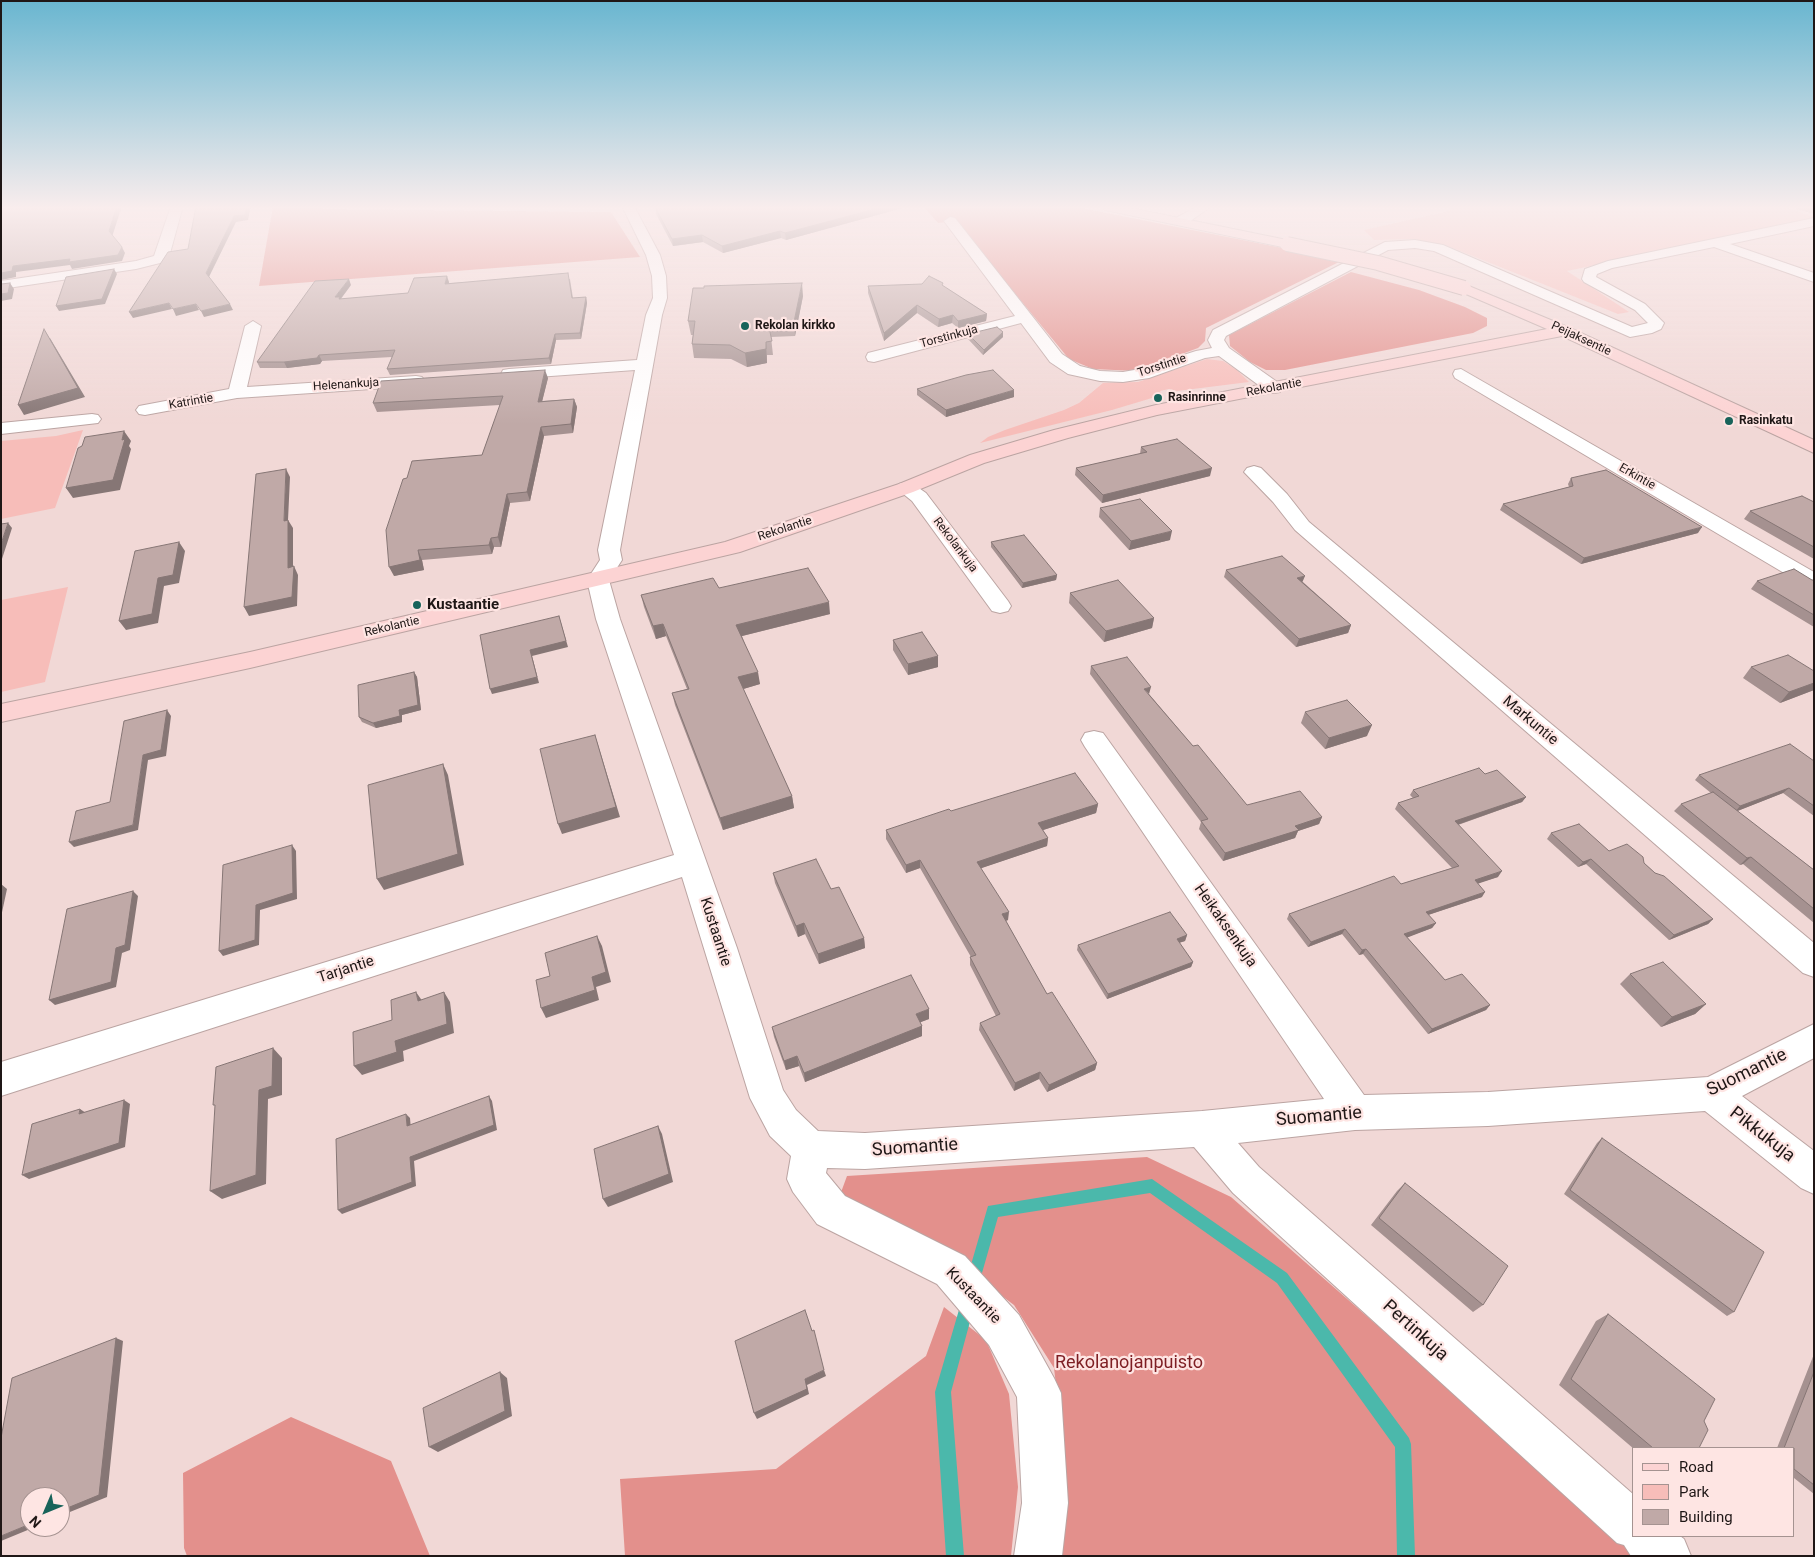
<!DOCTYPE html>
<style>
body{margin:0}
#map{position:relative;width:1815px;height:1557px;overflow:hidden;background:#f1d8d6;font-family:Roboto,sans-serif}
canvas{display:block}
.frame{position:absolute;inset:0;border:2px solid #1f1716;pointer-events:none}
.legend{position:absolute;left:1632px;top:1447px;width:162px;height:90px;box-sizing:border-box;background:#fee5e3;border:1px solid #a59391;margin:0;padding:6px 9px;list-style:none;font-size:15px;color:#1f1716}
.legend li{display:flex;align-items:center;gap:10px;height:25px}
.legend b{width:25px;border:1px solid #a59391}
.north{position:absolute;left:20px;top:1487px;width:50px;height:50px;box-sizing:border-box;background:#fee5e3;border:1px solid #a59391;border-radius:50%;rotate:225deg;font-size:14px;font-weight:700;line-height:20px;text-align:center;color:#1f1716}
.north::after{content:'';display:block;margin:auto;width:18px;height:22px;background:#18635a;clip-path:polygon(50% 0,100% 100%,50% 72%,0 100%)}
</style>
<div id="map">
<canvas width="1815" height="1557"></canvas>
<div class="frame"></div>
<ul class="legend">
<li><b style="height:6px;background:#fcd3d3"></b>Road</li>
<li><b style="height:14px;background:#f7bdb9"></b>Park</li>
<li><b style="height:14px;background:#c0a9a7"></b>Building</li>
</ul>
<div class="north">N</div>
</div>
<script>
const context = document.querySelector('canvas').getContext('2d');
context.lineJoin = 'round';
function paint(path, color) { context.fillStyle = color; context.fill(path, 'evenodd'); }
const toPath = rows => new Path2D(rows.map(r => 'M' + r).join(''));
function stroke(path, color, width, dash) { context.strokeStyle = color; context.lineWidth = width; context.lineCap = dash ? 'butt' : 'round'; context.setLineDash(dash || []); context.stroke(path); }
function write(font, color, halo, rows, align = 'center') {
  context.font = font + ' Roboto,sans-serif'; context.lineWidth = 4.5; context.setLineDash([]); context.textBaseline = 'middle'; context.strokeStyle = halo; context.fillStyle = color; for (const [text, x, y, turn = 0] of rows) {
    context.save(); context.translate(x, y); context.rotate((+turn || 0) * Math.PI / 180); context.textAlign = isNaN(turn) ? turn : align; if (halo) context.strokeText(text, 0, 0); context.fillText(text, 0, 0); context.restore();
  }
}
paint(toPath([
 [1454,206,1782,206,1814,217,1814,220,1567,271,1629,312,1618,314,1445,245,1412,239,1374,240,1364,230,1449,211],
 [1207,359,1223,361,1237,370,1249,382,1177,391,1169,389,1160,391,1162,395,1112,410,980,443,988,437,1005,430,1064,410,1079,403,1103,383,1138,382],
 [83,430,55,508,1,519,1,441,56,436],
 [68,587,45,682,1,692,1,600]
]), '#f7bdb9');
paint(toPath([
 [273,206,323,206,323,209,611,212,640,257,259,286],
 [923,206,1072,206,1343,260,1206,328,1205,341,1198,348,1136,371,1093,369,1069,359,955,221,938,223],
 [1351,272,1419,290,1465,307,1487,318,1487,326,1473,333,1285,370,1266,370,1250,362,1230,346,1229,335],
 [1147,1157,1231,1197,1640,1556,1060,1556,1067,1478,1054,1368,1014,1305,959,1264,840,1195,847,1176],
 [944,1307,986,1340,1009,1394,1018,1487,1011,1556,625,1556,620,1479,776,1469,926,1356],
 [291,1417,391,1461,430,1556,187,1556,184,1548,183,1473]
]), '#e3908c');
paint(toPath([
 [1152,1179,1287,1273,1409,1438,1411,1444,1415,1556,1397,1556,1395,1447,1277,1283,1150,1193,998,1217,978,1287,973,1289,968,1287,966,1282,988,1206,1152,1179],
 [968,1296,973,1298,975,1303,951,1392,964,1556,946,1556,935,1392,961,1303,963,1298,968,1296]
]), '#4bb8ab');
const street = toPath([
 [171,206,183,206,169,257,164,262,136,269,1,289,1,281,136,261,154,256,171,206],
 [622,206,634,206,660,255,666,276,667,298,662,315,620,550,622,560,609,580,620,619,737,948,783,1090,796,1110,818,1131,865,1133,1202,1111,1324,1099,1085,747,1081,740,1085,733,1094,731,1103,733,1364,1095,1488,1092,1708,1077,1814,1024,1814,1058,1742,1096,1814,1151,1814,1194,1801,1188,1705,1111,1488,1126,1355,1130,1238,1143,1259,1167,1634,1495,1634,1536,1680,1536,1684,1539,1691,1556,1631,1556,1624,1545,1617,1543,1233,1193,1194,1147,865,1169,827,1168,826,1173,845,1196,965,1256,1019,1315,1054,1378,1061,1393,1068,1503,1062,1556,1014,1556,1022,1503,1017,1397,989,1345,937,1284,817,1224,793,1192,787,1179,791,1156,770,1136,750,1098,682,877,1,1096,1,1062,674,855,596,619,587,580,600,560,598,550,635,370,509,379,503,378,501,374,503,370,509,369,637,360,646,315,653,298,652,276,646,255,622,206],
 [1198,206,1212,206,1186,224,1176,224,1175,221,1176,218,1198,206],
 [950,217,955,218,1062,354,1080,366,1100,371,1123,372,1140,369,1196,351,1212,348,1208,340,1213,330,1385,242,1415,240,1443,245,1632,327,1648,323,1635,310,1584,282,1582,279,1585,269,1608,261,1814,218,1814,226,1730,244,1814,273,1814,282,1714,247,1612,268,1597,274,1596,277,1645,304,1664,323,1661,329,1652,333,1630,337,1434,251,1415,248,1388,250,1226,336,1224,340,1229,348,1280,384,1283,388,1280,392,1274,393,1268,392,1219,356,1205,358,1149,378,1123,382,1100,381,1068,374,1050,362,1021,323,874,362,868,361,866,357,868,353,1015,316,944,221,950,217],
 [253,321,261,326,247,387,416,376,422,377,425,381,422,385,416,386,237,398,145,415,139,414,136,410,139,406,229,389,245,326,253,321],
 [1461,369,1814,572,1814,588,1806,586,1455,378,1453,374,1455,370,1461,369],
 [92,414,98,415,101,419,98,423,1,434,1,423,92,414],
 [1254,466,1261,468,1287,494,1309,522,1814,943,1814,977,1803,973,1295,530,1273,502,1244,472,1247,468,1254,466],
 [906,482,913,484,926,493,1008,601,1011,606,1008,611,1000,613,992,611,912,501,896,488,899,484,906,482]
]);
const secondary = toPath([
 [1099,206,1121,206,1287,240,1294,244,1287,248,1105,210,1099,206],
 [1464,284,1570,328,1814,440,1814,453,1562,336,1157,415,1068,438,984,463,913,492,740,552,250,668,1,722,1,704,250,652,725,542,899,484,970,455,1054,430,1156,405,1547,329,1459,291,1457,288,1464,284]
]);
stroke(street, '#bba4a2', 2);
stroke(secondary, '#bba4a2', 2);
paint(street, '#fff');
paint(secondary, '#fcd3d3');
const secondaryBridge = toPath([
 [1287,244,1378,263,1464,288]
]);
stroke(secondaryBridge, '#bba4a2', 16, []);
stroke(secondaryBridge, '#fcd3d3', 14);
paint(toPath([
 [910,206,786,240,781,238,723,253,703,242,673,246,656,214,655,207],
 [1798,206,1814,206,1814,214,1796,209],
 [570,279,573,298,586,297,587,303,581,339,556,340,551,364,390,375,387,369,392,357,322,361,320,364,287,368,260,368,257,362,351,285,341,299,408,293,449,282,449,283],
 [868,286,943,286,987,314,986,321,958,328,952,323,938,327,917,313,884,341,868,293],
 [803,296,795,336,771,337,773,355,767,355,767,363,747,367,731,359,694,358,692,344,693,335,691,335,688,321],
 [968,334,1003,337,983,355,968,339],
 [548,378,542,401,574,399,577,407,573,433,544,436,530,501,510,503,501,547,494,547,492,554,422,560,424,570,394,576,407,478,482,455,500,405,377,412,373,403],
 [917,389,1014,397,946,417,917,395],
 [1141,447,1210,476,1102,503,1075,475,1076,468,1140,454],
 [1571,478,1698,533,1581,564,1500,510,1503,504,1569,487,1568,484],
 [1814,502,1814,559,1744,519,1750,511],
 [1100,508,1170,540,1129,550,1099,517],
 [991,542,1057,575,1056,580,1022,588,991,547],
 [1226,570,1303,582,1351,625,1348,633,1296,647,1224,577],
 [1812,580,1814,580,1814,627,1751,589,1757,581],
 [719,588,830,614,742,636,760,684,743,689,792,796,794,808,723,830,675,705,672,693,687,689,666,636,656,639,644,607,641,595],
 [1070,593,1154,618,1152,628,1104,642,1069,603],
 [893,640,938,667,908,675,893,650],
 [1091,666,1149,694,1193,746,1247,805,1322,817,1319,824,1298,831,1295,838,1223,861,1199,829,1201,822,1090,674],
 [1751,667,1814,671,1814,690,1780,703,1743,678],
 [414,672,417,677,421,710,402,715,402,722,376,728,362,722,359,717],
 [1305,712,1367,736,1325,749,1301,723],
 [1814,761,1814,816,1783,793,1737,811,1814,870,1814,923,1743,864,1740,865,1674,811,1681,804,1711,793,1695,780,1699,775],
 [1485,774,1526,797,1522,802,1458,825,1498,877,1478,883,1482,897,1428,915,1436,923,1432,928,1407,937,1445,980,1490,1005,1486,1010,1428,1034,1363,954,1359,955,1342,934,1308,947,1287,919,1289,914,1401,884,1452,868,1395,809,1398,803,1413,798,1410,795,1413,790],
 [1098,804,1096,813,1043,830,1048,838,1047,846,981,868,1008,920,1006,921,1047,994,1097,1063,1095,1070,1047,1092,1039,1079,1014,1091,979,1030,980,1023,996,1016,970,965,970,957,971,957,920,868,906,873,886,839,886,830],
 [1551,833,1609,851,1644,863,1655,873,1713,919,1708,924,1669,940,1586,864,1578,867,1547,839],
 [773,873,831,889,864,938,865,948,819,964,805,934,798,937,775,883],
 [1187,935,1185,941,1179,943,1193,962,1191,967,1107,999,1077,950,1078,945],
 [1630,974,1706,1004,1695,1014,1661,1027,1620,984],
 [929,1019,920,1022,922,1026,922,1036,805,1082,799,1066,786,1070,774,1037,772,1027],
 [1602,1138,1734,1312,1727,1316,1564,1194,1597,1143],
 [1405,1183,1483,1305,1473,1312,1371,1225,1397,1191],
 [1608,1314,1699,1448,1634,1449,1559,1385,1596,1321],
 [1814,1354,1814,1494,1794,1478,1794,1448,1777,1448]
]), '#a59190');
paint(toPath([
 [117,206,127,206,122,206,112,237,109,231],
 [247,206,251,206,248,220,236,222,208,279,206,273,234,216],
 [887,206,910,206,786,240,785,233],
 [780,231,781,238,723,253,722,246],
 [702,235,703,242,673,246,672,239],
 [122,247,125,253,122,261,72,269,70,265,16,272,16,277,1,280,1,273,13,266],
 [114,269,117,274,105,304,59,311,56,306],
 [447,276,449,282,447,290,445,284],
 [349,279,351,285,341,298,343,303,335,297],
 [10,283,14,289,12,299,1,301,1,294],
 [802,283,803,296,795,336,794,322],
 [586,297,587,303,581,339,580,333],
 [169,303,172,309,133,318,129,312],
 [196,304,199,310,176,316,173,309],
 [230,304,233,310,204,317,201,311],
 [917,305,917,313,884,341,884,333],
 [987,314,986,321,958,328,958,321],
 [953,315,952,323,938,327,939,319],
 [1003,332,1003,337,983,355,984,350],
 [555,334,556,340,551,364,549,358],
 [50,338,85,397,24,415,18,405],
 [766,342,767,363,747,367,745,353],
 [319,355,322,361,320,364,287,368,284,362],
 [545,370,548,378,540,410,538,402],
 [1014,390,1014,397,946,417,946,410],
 [574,399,577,407,573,433,571,424],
 [541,427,544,436,530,501,527,492],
 [124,431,131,441,129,446,131,449,120,490,73,498,66,488,122,440],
 [1212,468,1210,476,1102,503,1103,495],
 [286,469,290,477,288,520,293,528,293,576,288,568,284,521],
 [507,494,510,503,501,547,498,537],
 [8,523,12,528,1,562,1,544],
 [1702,527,1698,533,1581,564,1584,558],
 [1172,531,1170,540,1129,550,1131,541],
 [491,538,494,547,492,554,489,545],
 [179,542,185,551,179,583,164,586,158,623,126,630,119,621,158,578],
 [418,550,422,560,424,570,394,576,389,567],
 [294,566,298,575,297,606,249,616,244,607],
 [1057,575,1056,580,1022,588,1023,583],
 [1305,576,1302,583,1297,578],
 [829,602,830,614,738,637,736,625],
 [559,616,568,647,532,656,539,683,492,694,490,689,530,650],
 [1154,618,1152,628,1104,642,1106,631],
 [663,624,666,636,656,639,653,626],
 [1351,625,1348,633,1296,647,1299,639],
 [938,656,938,667,908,675,908,664],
 [414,672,417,677,421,710,402,715,402,722,376,728,373,723,399,710],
 [758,672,760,684,740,690,738,677],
 [1814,683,1814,690,1780,703,1789,692],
 [1151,687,1149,694,1144,689],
 [167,710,171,716,166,756,148,760,138,830,74,847,69,842,133,825,143,755],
 [1372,725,1367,736,1325,749,1329,738],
 [595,735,620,817,562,834,558,824],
 [443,764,448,775,464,865,384,890,377,879],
 [1789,788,1783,793,1735,812,1740,806],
 [792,796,794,808,723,830,720,818],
 [1526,797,1522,802,1451,827,1455,821],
 [1098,804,1096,813,1037,832,1038,823],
 [1322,817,1319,824,1298,831,1295,838,1223,861,1225,853,1295,826],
 [1048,838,1047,846,976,870,977,862],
 [292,845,296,851,297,899,260,910,259,945,223,956,219,951,256,905],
 [1751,857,1743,864,1740,865,1747,858],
 [1591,859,1586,864,1578,867,1583,862],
 [920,860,920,868,906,873,906,865],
 [1502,871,1498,877,1471,886,1475,880],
 [1,884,7,889,1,917],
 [133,891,138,896,130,950,122,953,116,987,55,1005,49,1000,116,948],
 [1485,892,1482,897,1422,917,1426,912],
 [1009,912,1008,920,1001,922,1002,914],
 [1713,919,1708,924,1669,940,1674,935],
 [804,923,805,934,798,937,796,926],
 [1436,923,1432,928,1401,940,1404,934],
 [1345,929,1342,934,1308,947,1311,942],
 [1187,935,1185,941,1175,944,1177,939],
 [597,936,602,946,611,982,596,987,599,1000,546,1018,541,1008,592,977],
 [864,938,865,948,819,964,818,954],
 [1366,949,1363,954,1359,955,1362,950],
 [1193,962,1191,967,1107,999,1108,994],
 [416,992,423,1002,418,1001],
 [444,992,450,1002,454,1033,403,1051,404,1061,362,1075,354,1066,395,1041],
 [1706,1004,1695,1014,1661,1027,1672,1017],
 [1490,1005,1486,1010,1428,1034,1432,1029],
 [929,1009,929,1019,916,1024,916,1014],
 [922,1026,922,1036,805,1082,804,1073],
 [273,1048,282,1058,282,1095,268,1099,266,1184,222,1199,210,1191,259,1090],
 [797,1056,799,1066,786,1070,784,1061],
 [1097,1063,1095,1070,1047,1092,1049,1085],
 [1040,1072,1039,1079,1014,1091,1015,1083],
 [489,1096,492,1101,497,1130,414,1161,416,1186,342,1214,338,1210],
 [124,1100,130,1104,125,1147,29,1179,22,1175],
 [80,1109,86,1113,79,1114],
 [406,1114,410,1118,411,1130,407,1126],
 [658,1126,662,1134,673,1182,608,1207,603,1199],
 [116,1338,123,1341,107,1497,60,1516,60,1511],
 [824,1370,826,1376,807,1385,809,1394,757,1419,754,1413,805,1379],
 [500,1372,507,1378,512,1416,438,1452,429,1447],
 [30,1524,30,1527,35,1527,1,1541,1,1536]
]), '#867675');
const building = toPath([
 [1,206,117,206,109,231,122,247,118,255,69,262,70,259,13,266,12,271,1,273,1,206],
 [196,206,247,206,245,215,234,216,206,273,230,304,201,311,196,304,173,309,169,303,129,312,168,252,188,249,196,206],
 [662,206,887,206,785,233,780,231,722,246,702,235,672,239,655,207,662,206],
 [114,269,102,299,56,306,66,277,114,269],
 [568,273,572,298,586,297,580,333,555,334,549,358,387,369,395,350,319,355,317,358,284,362,257,362,315,281,349,279,335,297,340,297,339,299,408,293,414,278,447,276,445,284,568,273],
 [929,276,943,283,942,285,987,314,958,321,953,315,939,319,917,305,884,333,868,286,922,284,929,276],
 [10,283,8,293,1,294,1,284,10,283],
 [802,283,794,322,768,323,772,341,766,342,766,349,745,353,730,345,692,344,695,321,688,321,693,288,704,288,704,286,802,283],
 [997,327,1003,332,984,350,968,334,997,327],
 [44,329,78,388,18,405,44,329],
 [545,370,538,402,574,399,571,424,541,427,527,492,507,494,498,537,491,538,489,545,418,550,420,560,389,567,386,530,403,479,407,478,412,461,482,455,503,396,373,403,381,381,545,370],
 [993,370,1014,390,946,410,917,389,966,375,993,370],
 [124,431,122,440,125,439,113,480,66,488,78,448,82,446,85,437,124,431],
 [1177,439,1212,468,1103,495,1076,468,1147,452,1141,447,1177,439],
 [286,469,284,521,288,520,288,568,294,566,292,597,244,607,256,474,286,469],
 [1606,470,1702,527,1584,558,1503,504,1573,486,1571,478,1606,470],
 [1802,496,1814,502,1814,547,1750,511,1802,496],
 [1140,499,1172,531,1131,541,1100,508,1140,499],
 [8,523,1,544,1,524,8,523],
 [1024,535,1057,575,1023,583,991,542,1024,535],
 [179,542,173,575,158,578,152,614,119,621,135,551,179,542],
 [1282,556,1305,576,1297,578,1351,625,1299,639,1226,570,1282,556],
 [808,568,829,602,736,625,758,672,738,677,792,796,720,818,672,693,689,689,663,624,653,626,641,595,713,578,719,588,808,568],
 [1794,569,1812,580,1814,580,1814,615,1757,581,1794,569],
 [1118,580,1154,618,1106,631,1070,593,1118,580],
 [559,616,566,641,530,650,537,677,490,689,480,635,559,616],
 [922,632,938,656,908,664,893,640,922,632],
 [1788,655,1814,671,1814,683,1789,692,1751,667,1788,655],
 [1127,657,1151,687,1144,689,1193,746,1198,745,1247,805,1300,791,1322,817,1295,826,1299,830,1225,853,1201,821,1208,819,1091,666,1127,657],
 [414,672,418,705,399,710,400,716,373,723,359,717,358,685,414,672],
 [1347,700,1372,725,1329,738,1305,712,1347,700],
 [167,710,161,750,143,755,133,825,69,842,76,811,110,802,124,721,167,710],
 [595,735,616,807,558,824,540,749,595,735],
 [1790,744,1814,761,1814,806,1789,788,1740,806,1699,775,1790,744],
 [443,764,458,854,377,879,368,785,443,764],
 [1479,768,1485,774,1497,770,1526,797,1455,821,1502,871,1475,880,1485,892,1426,912,1436,923,1404,934,1445,980,1462,974,1490,1005,1432,1029,1366,949,1362,950,1345,929,1311,942,1289,914,1394,876,1401,884,1459,866,1398,803,1419,796,1413,790,1479,768],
 [1075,773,1098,804,1038,823,1048,838,977,862,1009,912,1002,914,1047,994,1052,992,1097,1063,1049,1085,1040,1072,1015,1083,980,1023,1000,1014,970,957,976,955,920,860,906,865,886,830,949,809,951,811,1075,773],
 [1713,792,1814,870,1814,909,1751,857,1747,858,1681,804,1713,792],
 [1579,824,1609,851,1627,844,1643,857,1644,863,1655,873,1664,876,1713,919,1674,935,1591,859,1583,862,1551,833,1579,824],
 [292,845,293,893,256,905,255,940,219,951,223,865,292,845],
 [816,859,831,889,839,887,864,938,818,954,804,923,796,926,773,873,816,859],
 [133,891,125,945,116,948,111,982,49,1000,67,909,133,891],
 [1170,912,1187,935,1177,939,1193,962,1108,994,1078,945,1170,912],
 [597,936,606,972,592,977,595,990,541,1008,536,980,550,976,545,953,597,936],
 [1663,962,1706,1004,1672,1017,1630,974,1663,962],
 [911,975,929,1009,916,1014,922,1026,804,1073,797,1056,784,1061,772,1027,911,975],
 [416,992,418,1001,444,992,447,1024,395,1041,397,1052,354,1066,353,1032,392,1020,391,1000,416,992],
 [273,1048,272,1086,259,1090,256,1175,210,1191,215,1105,213,1105,216,1067,273,1048],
 [489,1096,494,1125,410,1157,412,1182,338,1210,336,1139,406,1114,407,1126,489,1096],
 [124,1100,119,1143,22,1175,32,1124,80,1109,79,1114,124,1100],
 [658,1126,669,1174,603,1199,594,1149,658,1126],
 [1602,1138,1764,1252,1734,1312,1570,1190,1602,1138],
 [1405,1183,1508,1266,1483,1305,1379,1218,1405,1183],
 [805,1310,812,1331,814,1330,824,1370,805,1379,807,1389,754,1413,735,1341,805,1310],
 [1608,1314,1715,1399,1704,1421,1708,1430,1699,1448,1653,1448,1571,1379,1608,1314],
 [116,1338,99,1495,60,1511,60,1497,30,1497,30,1524,1,1536,1,1438,12,1378,116,1338],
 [500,1372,505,1411,429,1447,423,1408,500,1372],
 [1814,1372,1814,1485,1794,1469,1794,1448,1784,1448,1814,1372]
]);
paint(building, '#c0a9a7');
stroke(building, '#867675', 1);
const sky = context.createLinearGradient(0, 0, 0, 424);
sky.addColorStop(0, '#69b6d0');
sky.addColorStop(0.49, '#f9eded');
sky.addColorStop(1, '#f9eded00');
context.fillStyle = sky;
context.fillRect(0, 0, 1815, 424);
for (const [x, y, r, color] of [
 [745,326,5,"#18635a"],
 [1158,398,5,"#18635a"],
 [1729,421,5,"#18635a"],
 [417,605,5,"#18635a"]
]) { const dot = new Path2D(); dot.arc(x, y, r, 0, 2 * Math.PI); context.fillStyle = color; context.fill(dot); stroke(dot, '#fee5e3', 2); }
write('bold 12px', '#1f1716', '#fee5e3', [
 ["Rekolan kirkko",755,326],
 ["Rasinrinne",1168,398],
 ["Rasinkatu",1739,421]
], 'left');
write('12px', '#1f1716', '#fee5e3', [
 ["Torstinkuja",949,337,-15],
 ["Peijaksentie",1581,339,25],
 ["Torstintie",1162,366,-18],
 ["Helenankuja",346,385,-4],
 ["Rekolantie",1274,388,-11],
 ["Katrintie",191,402,-10],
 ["Erkintie",1637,477,30],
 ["Rekolantie",785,529,-18],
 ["Rekolankuja",955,545,53],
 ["Rekolantie",392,627,-13]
]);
write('bold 15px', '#1f1716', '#fee5e3', [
 ["Kustaantie",427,605]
], 'left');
write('15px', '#1f1716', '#fee5e3', [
 ["Markuntie",1530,721,40],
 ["Heikaksenkuja",1225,926,55],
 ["Kustaantie",715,932,72],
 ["Tarjantie",346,970,-18],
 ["Kustaantie",973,1296,46]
]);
write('18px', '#1f1716', '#fee5e3', [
 ["Suomantie",1747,1073,-26],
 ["Suomantie",1319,1117,-5],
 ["Pikkukuja",1762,1135,38],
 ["Suomantie",915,1148,-4],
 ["Pertinkuja",1415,1331,42]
]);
write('18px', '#7e1e23', '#fee5e3', [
 ["Rekolanojanpuisto",1129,1363]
]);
</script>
